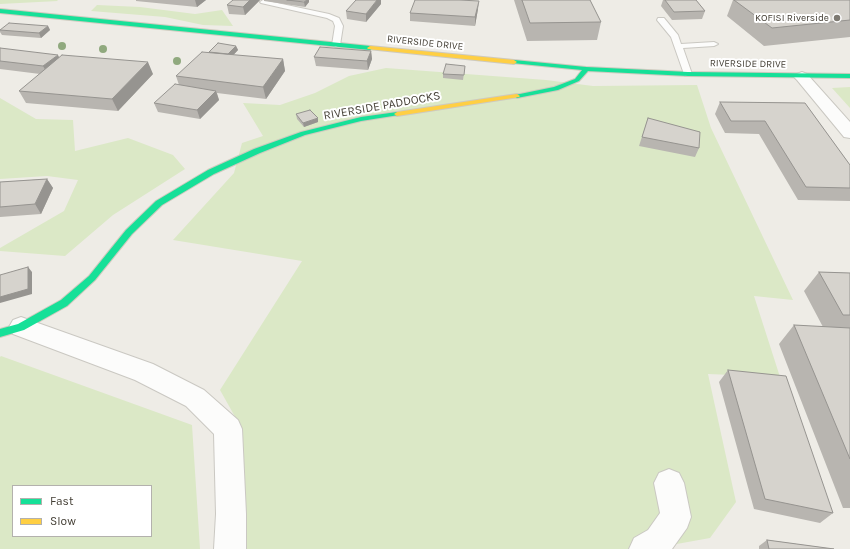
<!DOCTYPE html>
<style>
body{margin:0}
#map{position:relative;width:850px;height:549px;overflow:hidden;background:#eeece6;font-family:Karla,sans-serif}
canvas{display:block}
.legend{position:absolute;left:12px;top:485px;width:140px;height:52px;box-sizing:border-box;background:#fff;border:1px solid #b3b1ad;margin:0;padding:5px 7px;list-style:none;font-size:12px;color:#423d33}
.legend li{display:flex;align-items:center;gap:8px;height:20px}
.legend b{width:20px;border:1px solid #b3b1ad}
</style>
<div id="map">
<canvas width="850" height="549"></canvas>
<ul class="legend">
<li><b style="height:5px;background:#16e098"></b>Fast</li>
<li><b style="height:5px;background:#ffcf43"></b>Slow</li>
</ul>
</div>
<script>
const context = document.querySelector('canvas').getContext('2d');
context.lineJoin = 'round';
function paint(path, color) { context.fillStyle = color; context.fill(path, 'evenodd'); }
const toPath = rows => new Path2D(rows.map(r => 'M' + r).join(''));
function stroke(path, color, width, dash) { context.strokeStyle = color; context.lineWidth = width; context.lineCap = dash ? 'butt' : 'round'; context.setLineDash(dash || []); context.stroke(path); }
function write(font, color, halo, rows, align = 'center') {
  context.font = font + ' Karla,sans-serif'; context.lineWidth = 4; context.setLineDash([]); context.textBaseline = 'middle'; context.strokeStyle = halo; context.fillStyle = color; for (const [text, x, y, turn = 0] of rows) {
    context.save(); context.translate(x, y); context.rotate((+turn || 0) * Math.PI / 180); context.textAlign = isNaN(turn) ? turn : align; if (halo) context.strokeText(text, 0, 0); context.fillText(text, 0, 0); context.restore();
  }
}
paint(toPath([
 [0,0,57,0,58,1,0,4],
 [97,5,140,7,195,14,222,10,233,26,203,25,165,17,91,11],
 [386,68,546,80,593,86,697,85,711,128,793,300,754,296,780,377,708,374,736,502,710,538,649,549,242,549,243,431,220,390,302,261,173,240,234,173,242,143,263,136,243,103,280,105,315,93,349,76],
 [850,87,850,108,832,88],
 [0,98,36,119,73,120,75,151,128,138,173,155,185,169,113,215,65,256,0,251,0,248,64,211,78,180,47,176,0,179],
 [1,356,192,425,200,549,0,549,0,357],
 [13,486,151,486,151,536,13,536]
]), '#dbe8c6');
const lane = toPath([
 [263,0,329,14,339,18,343,26,340,45,336,47,332,45,335,26,333,21,327,18,261,3,260,2,263,0],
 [658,18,664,18,678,35,681,44,714,42,718,44,714,46,683,48,692,74,691,76,685,76,684,74,671,37,657,20,658,18]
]);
const street = toPath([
 [802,72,807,74,850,122,850,138,844,137,797,80,794,77,797,74,802,72],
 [21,317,153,364,204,390,238,420,242,429,246,514,246,549,214,549,216,514,214,434,186,406,135,380,13,334,9,327,13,320,21,317],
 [669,469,679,473,684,483,691,517,687,528,672,549,629,549,634,538,648,530,660,513,654,483,659,473,669,469]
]);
const fast = toPath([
 [0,9,370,46,373,48,370,50,0,13,0,9],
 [514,60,586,67,688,72,850,74,850,78,688,76,588,71,579,81,558,90,517,98,514,96,515,95,554,87,575,79,582,70,512,63,512,61,514,60],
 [397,112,400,114,399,115,361,121,305,135,260,153,214,174,162,205,132,234,95,280,67,306,24,330,0,337,0,329,18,324,61,300,89,276,126,230,156,201,208,170,254,149,301,132,361,117,397,112]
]);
const slow = toPath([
 [370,46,514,60,517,62,514,64,368,49,367,48,370,46],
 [517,94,520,96,519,97,397,116,394,114,397,112,517,94]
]);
stroke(lane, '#cac8c2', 2);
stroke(street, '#cac8c2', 2);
stroke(fast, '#cecabe', 2);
stroke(slow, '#cecabe', 2);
paint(lane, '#fcfcfb');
paint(street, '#fcfcfb');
paint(fast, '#16e098');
paint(slow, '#ffcf43');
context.fillStyle = '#90a97e';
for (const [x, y] of [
 [62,46],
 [103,49],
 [177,61]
]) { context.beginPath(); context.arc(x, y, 4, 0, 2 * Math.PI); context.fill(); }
paint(toPath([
 [136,0,206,0,197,7,136,1],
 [260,0,245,15,229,14,227,5],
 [264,0,309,0,309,2,305,7,264,1],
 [514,0,590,0,601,22,597,40,527,41],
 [663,0,696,0,705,11,702,19,672,20,661,6],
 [733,0,850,0,850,37,764,46,727,16],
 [381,4,366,22,347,19,346,11],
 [478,9,475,26,410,21,410,13],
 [48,26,50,30,41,38,2,35,0,32,0,30],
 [236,46,238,50,233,55,283,59,285,71,266,99,217,93,219,100,200,119,158,112,154,103,179,85,176,76,209,52],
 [0,48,59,57,153,74,118,111,26,103,19,91,40,74,0,69],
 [371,51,372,59,368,70,316,66,314,57],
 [465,66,463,80,443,78,443,74],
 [720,102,805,103,850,165,850,201,798,200,759,134,725,133,715,114],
 [296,114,318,122,304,127,297,119],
 [648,118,699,148,695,157,639,146],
 [47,179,53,188,41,214,0,217,0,182],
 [819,272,850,273,850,508,843,508,779,344,794,325,823,327,804,291],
 [728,370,833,513,820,523,754,509,719,382],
 [767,540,834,549,759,549,759,546]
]), '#b8b5b0');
paint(toPath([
 [195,0,206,0,197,7],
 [250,0,260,0,245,15,243,7],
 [307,0,309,0,309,2,305,7,304,2],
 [377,0,381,0,381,4,366,22,366,14],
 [479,1,478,9,475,26,475,17],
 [48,26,50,30,41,38,39,33],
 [236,46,238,50,227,62,225,57],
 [371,51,372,59,368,70,367,61],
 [58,55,62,63,48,75,43,66],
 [283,59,285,71,266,99,263,87],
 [148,62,153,74,118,111,112,99],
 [216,91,219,100,200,119,197,110],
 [318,118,318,122,304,127,303,123],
 [47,179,53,188,41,214,35,204],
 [28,267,32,272,32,294,0,303,0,297]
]), '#969490');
const building = toPath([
 [233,0,250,0,243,7,227,5,233,0],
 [287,0,307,0,304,2,287,0],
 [356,0,377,0,366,14,346,11,356,0],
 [415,0,459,0,479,1,475,17,410,13,415,0],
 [522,0,590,0,601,22,530,23,522,0],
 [665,0,696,0,705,11,674,12,665,0],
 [734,0,850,0,850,20,772,28,734,0],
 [9,23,48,26,39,33,0,30,9,23],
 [218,43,236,46,228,54,209,52,218,43],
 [320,47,371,51,367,61,314,57,320,47],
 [0,48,58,55,43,66,0,61,0,48],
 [202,52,283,59,263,87,176,76,202,52],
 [62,55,148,62,112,99,19,91,62,55],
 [446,64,465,66,464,75,443,74,446,64],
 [175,84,216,91,197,110,154,103,175,84],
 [720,102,805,103,850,165,850,188,806,187,765,121,731,121,720,102],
 [310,110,318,118,303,123,296,114,310,110],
 [648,118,700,132,699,148,642,137,648,118],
 [47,179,35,204,0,207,0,182,47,179],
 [28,267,28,289,0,297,0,275,28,267],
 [819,272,850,273,850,315,843,315,819,272],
 [794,325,850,328,850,459,794,325],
 [728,370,786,376,833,513,765,499,728,370],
 [767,540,834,549,769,549,767,540]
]);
paint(building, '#d6d3cd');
stroke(building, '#969490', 1);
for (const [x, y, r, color] of [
 [837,18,4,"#7e7a72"]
]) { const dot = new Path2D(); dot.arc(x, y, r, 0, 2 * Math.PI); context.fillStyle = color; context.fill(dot); stroke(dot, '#fff', 1.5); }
write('10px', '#423d33', '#fff', [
 ["KOFISI Riverside",829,18]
], 'right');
write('10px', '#423d33', '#fff', [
 ["RIVERSIDE DRIVE",425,43,6],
 ["RIVERSIDE DRIVE",748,64,1]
]);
write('12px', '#423d33', '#fff', [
 ["RIVERSIDE PADDOCKS",382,106,-10]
]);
</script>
